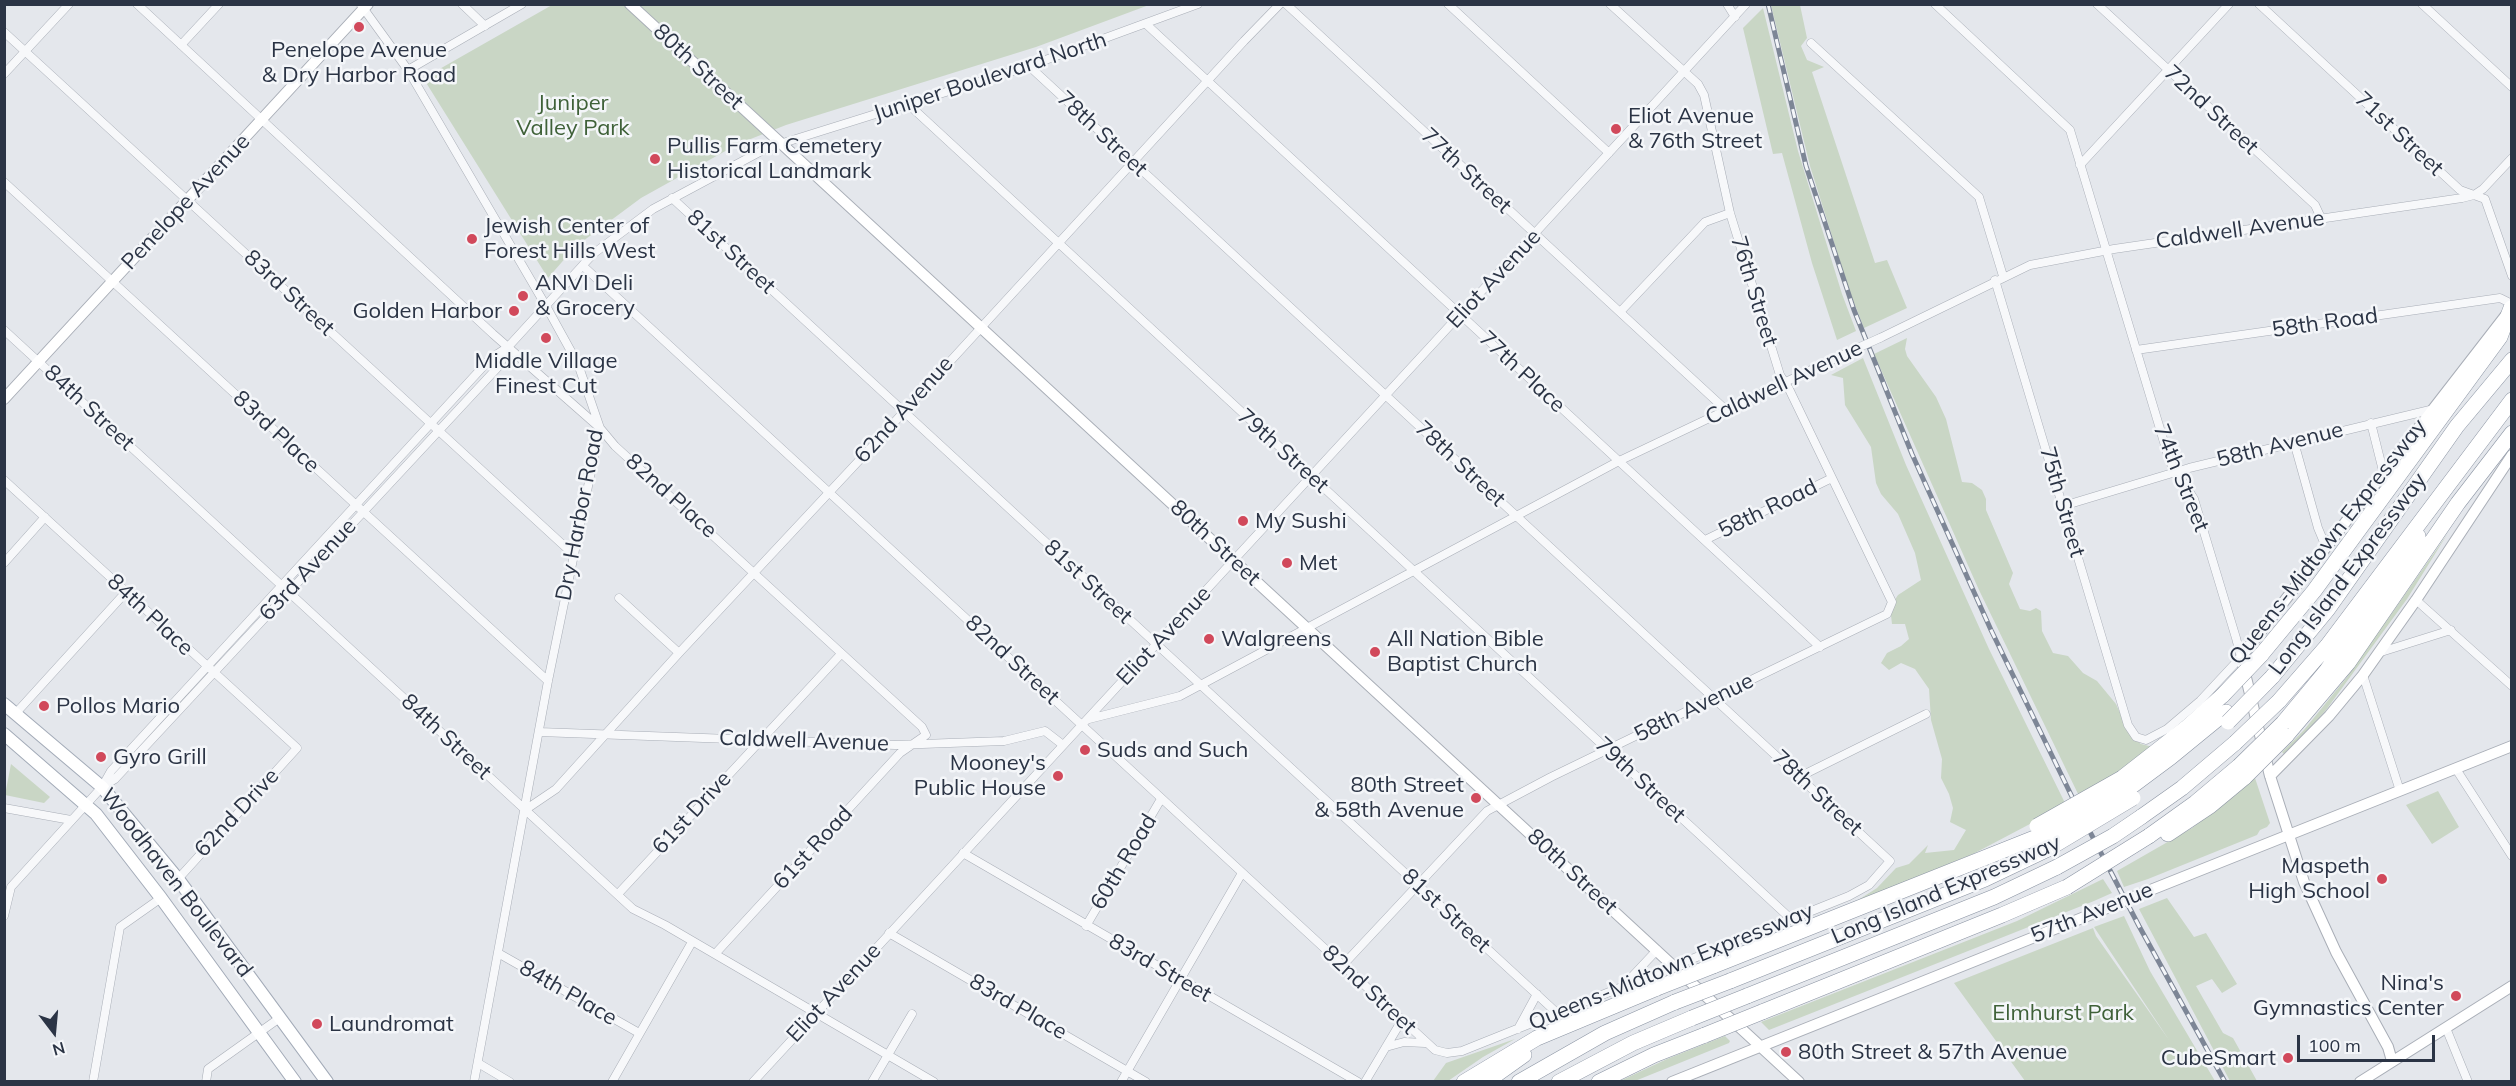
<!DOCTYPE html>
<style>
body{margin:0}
#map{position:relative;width:2516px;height:1086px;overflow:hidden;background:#e4e7ec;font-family:Mulish,sans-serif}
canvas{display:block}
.frame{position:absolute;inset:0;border:6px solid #2b3445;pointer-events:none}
.north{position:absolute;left:24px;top:1002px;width:60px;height:60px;-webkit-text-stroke:4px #f4f6f9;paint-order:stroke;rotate:164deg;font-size:16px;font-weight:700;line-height:24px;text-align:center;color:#2b3445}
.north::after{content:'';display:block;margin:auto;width:21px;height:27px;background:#2b3445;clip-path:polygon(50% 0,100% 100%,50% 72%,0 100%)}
.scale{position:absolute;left:2297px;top:1035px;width:138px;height:27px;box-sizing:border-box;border:3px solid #2b3445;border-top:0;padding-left:8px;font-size:18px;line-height:21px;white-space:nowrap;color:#2b3445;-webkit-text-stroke:4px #f4f6f9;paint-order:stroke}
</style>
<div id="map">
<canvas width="2516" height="1086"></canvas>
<div class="frame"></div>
<div class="north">N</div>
<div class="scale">100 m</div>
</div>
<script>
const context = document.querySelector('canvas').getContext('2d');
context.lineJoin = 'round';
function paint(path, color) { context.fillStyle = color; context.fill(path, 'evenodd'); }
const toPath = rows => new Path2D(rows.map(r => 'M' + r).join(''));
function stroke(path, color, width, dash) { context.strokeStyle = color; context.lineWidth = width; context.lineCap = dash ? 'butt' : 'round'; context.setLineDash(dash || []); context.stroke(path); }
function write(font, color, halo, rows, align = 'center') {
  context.font = font + ' Mulish,sans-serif'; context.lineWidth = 5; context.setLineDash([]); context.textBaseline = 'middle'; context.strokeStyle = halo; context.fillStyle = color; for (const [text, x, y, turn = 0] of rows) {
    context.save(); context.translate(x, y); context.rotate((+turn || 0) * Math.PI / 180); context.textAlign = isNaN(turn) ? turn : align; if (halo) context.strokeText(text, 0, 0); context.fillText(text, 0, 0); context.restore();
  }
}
paint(toPath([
 [552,5,1149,5,1036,47,786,125,738,144,641,198,575,247,548,278,425,81,429,75],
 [1771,5,1800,5,1807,38,1801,46,1807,60,1824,67,1812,72,1875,263,1887,260,1907,308,1864,328,1849,290,1810,166],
 [1763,8,1798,151,1842,294,1856,331,1837,340,1812,263,1782,153,1773,154,1743,28],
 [1907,338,1905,349,1907,356,1936,397,1946,419,1962,482,1972,483,1982,490,1986,499,1986,510,2013,573,2009,584,2020,609,2030,611,2036,608,2041,611,2042,631,2053,653,2068,656,2083,673,2097,681,2116,704,2130,735,2141,744,2153,747,2140,759,2080,798,1979,590,1874,354],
 [1863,358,1906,465,1989,649,2066,805,1973,854,1855,902,1877,888,1896,868,1909,864,1928,845,1925,853,1954,850,1966,830,1950,822,1953,808,1949,794,1941,778,1942,759,1931,720,1929,689,1915,669,1901,663,1889,670,1881,663,1887,653,1901,646,1909,639,1905,624,1892,624,1890,607,1898,595,1921,580,1915,553,1898,514,1881,494,1876,483,1871,447,1845,405,1843,378,1831,375],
 [2448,533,2407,599,2326,710,2290,751,2284,754,2282,752,2304,730,2347,677],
 [11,764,50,797,44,803,5,795],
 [2255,778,2270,823,2267,827,2260,830,2257,835,2148,879,2124,887,2117,871,2192,828],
 [2438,791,2459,827,2432,844,2406,805],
 [2103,879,2112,893,2094,901,1769,1030,1761,1022,2017,921],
 [2167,898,2194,937,2206,933,2237,984,2222,993,2212,979,2196,986,2223,1033,2233,1038,2257,1081,2230,1081,2139,909],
 [2124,916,2150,971,2215,1081,2025,1081,1954,983,2093,928,2096,936,2169,1040,2094,927],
 [1725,1036,1730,1041,1729,1043,1635,1081,1620,1081,1667,1059],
 [1515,1039,1483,1057,1448,1081,1433,1081,1446,1063]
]), '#c9d6c5');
const street = toPath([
 [137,4,493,334,600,428,615,446,922,727,926,735,900,753,715,954],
 [462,4,485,26],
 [1286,4,1726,410],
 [1448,4,1609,153],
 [1727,4,1735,17],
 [1935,4,2070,130,2170,462,2194,499,2236,638,2241,657,2200,701,2167,729,2146,740,2136,737,2128,725,1995,280],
 [2097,4,2315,205,2321,218],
 [2259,4,2460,190,2485,199,2512,276],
 [2422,4,2512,87],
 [361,5,408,70,546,306,578,364,600,428,548,681,474,1082],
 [1146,24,1820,647],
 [4,32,573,554],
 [1811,43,1979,197,2003,276],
 [181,45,219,4],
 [408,70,522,4],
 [4,74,69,4],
 [908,104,1791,919],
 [2080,165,2229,4],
 [4,182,548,681],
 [672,198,1557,1013],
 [583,266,1435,1050,1447,1053,1462,1051,1849,896,1869,885,1890,861,1029,66],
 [1620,312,1705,222,1730,213],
 [4,330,633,909,665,925,934,1082],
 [1880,338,2030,265,2114,249,2462,198,2474,195,2483,189,2512,158],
 [2136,350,2500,298,2512,304],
 [2371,423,2383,471],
 [2294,442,2318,528,2326,547],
 [4,480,297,748,178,879],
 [2063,506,2189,468,2430,410],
 [1705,540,1832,478],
 [4,563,45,517],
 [619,598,679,653],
 [2416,600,2512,686],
 [2381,652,2451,630],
 [2363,675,2400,791],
 [16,713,126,592],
 [1089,719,1180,696,1619,461,1853,350],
 [539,732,895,745,1004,741,1045,731,1063,745],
 [2456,769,2512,856],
 [1799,777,1926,714],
 [103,786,115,779,499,366,508,349],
 [4,808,71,820],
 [525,810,556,789,679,653,867,452,1244,41,1280,4],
 [963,853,1358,1082],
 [618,894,841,654],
 [4,916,11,887,102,787,111,771,491,358,508,347,593,254,653,209,767,148,1029,66,1198,4],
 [1086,926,1161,799],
 [889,933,1146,1082],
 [498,953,639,1033],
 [1343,965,1487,811,1551,777,1887,614,1892,602,1789,389,1780,375,1730,213,1704,95,1698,84,1610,4],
 [1625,984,1657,950],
 [2446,1028,2468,1082],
 [1518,1029,1537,994],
 [1386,1047,1404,1042,1425,1043],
 [478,1063,510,1082],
 [93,1082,120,927,161,898],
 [206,1082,208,1069,281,1017],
 [612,1082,692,942],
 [753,1082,1746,4],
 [872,1082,912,1014],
 [1121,1082,1242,873],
 [1365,1082,1402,1020]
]);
const secondary = toPath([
 [630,4,1799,1082],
 [4,399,368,4],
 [2270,776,2329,716,2363,675,2416,600,2512,455],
 [2138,895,2512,746],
 [2392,1061,2388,1047,2336,952,2304,882,2270,776,2241,657,2506,315],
 [1672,1082,2112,906],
 [2360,1082,2512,986]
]);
const primary = toPath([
 [4,704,102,787,178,879,327,1082],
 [4,734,96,814,161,898,295,1082]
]);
const highway = toPath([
 [2261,655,2314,591,2500,337,2511,308],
 [2272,677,2328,609,2457,426,2512,360],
 [2279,701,2327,646,2512,400],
 [2283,723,2327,670,2418,536],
 [2286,736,2348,663,2458,503,2512,433],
 [2122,778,2186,728,2223,695],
 [2128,789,2171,757,2226,712],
 [2141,817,2182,788,2235,743],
 [2168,834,2210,806,2245,777],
 [2149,836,2195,803,2239,766],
 [1713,966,2042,835],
 [1730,981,1985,879,2048,849],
 [1747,996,1994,897,2057,867],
 [1762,1012,2002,915,2067,887],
 [1464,1082,1537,1038,1657,988],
 [1486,1082,1524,1055],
 [1519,1082,1605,1033,1675,1002],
 [1559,1082,1633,1043,1692,1018],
 [1599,1082,1654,1055,1705,1035]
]);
stroke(street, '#a9aeb7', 9);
stroke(secondary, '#a9aeb7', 12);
stroke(primary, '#a3abb8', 14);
stroke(highway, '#8b94a3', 16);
stroke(street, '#f7f8fa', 8);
stroke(secondary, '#fff', 10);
stroke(primary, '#fff', 12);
stroke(highway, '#fff', 15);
const rail = toPath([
 [1768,4,1806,166,1854,310,1912,454,1991,630,2076,805,2139,926,2225,1082]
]);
stroke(rail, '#7d8696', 5);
stroke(rail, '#f4f6f9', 3, [9]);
const streetBridge = toPath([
 [1853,350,1880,338]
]);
const secondaryBridge = toPath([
 [2112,906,2138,895]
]);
const highwayBridge = toPath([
 [2223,695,2261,655],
 [2228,722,2272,677],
 [2235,743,2279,701],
 [2239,766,2283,723],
 [2245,777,2286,736],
 [2037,826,2122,778],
 [2042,835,2085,814,2128,789],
 [2048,849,2133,798],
 [2057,867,2113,836,2141,817],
 [2067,887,2149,836],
 [1657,988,1713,966],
 [1675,1002,1730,981],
 [1692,1018,1747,996],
 [1705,1035,1762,1012]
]);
stroke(streetBridge, '#a9aeb7', 9, []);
stroke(secondaryBridge, '#a9aeb7', 12, []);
stroke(highwayBridge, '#8b94a3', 16, []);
stroke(streetBridge, '#f7f8fa', 8);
stroke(secondaryBridge, '#fff', 10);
stroke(highwayBridge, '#fff', 15);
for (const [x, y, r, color] of [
 [359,27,6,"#d1495b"],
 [1616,129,6,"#d1495b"],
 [655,159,6,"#d1495b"],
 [472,239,6,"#d1495b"],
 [523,296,6,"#d1495b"],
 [514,311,6,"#d1495b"],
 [546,338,6,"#d1495b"],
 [1243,521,6,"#d1495b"],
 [1287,563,6,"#d1495b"],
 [1209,639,6,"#d1495b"],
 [1375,652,6,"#d1495b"],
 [44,706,6,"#d1495b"],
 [1085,750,6,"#d1495b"],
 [101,757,6,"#d1495b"],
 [1058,776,6,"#d1495b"],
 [1476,798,6,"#d1495b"],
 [2382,879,6,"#d1495b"],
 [2456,996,6,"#d1495b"],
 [317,1024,6,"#d1495b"],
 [1786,1052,6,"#d1495b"],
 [2288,1058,6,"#d1495b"]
]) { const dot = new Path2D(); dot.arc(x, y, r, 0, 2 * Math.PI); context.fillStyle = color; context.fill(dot); stroke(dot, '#f4f6f9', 2); }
write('22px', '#2b3445', '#f4f6f9', [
 ["Penelope Avenue",359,50,"center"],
 ["& Dry Harbor Road",359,75,"center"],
 ["Eliot Avenue",1628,116],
 ["& 76th Street",1628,141],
 ["Pullis Farm Cemetery",667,146],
 ["Historical Landmark",667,171],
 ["Jewish Center of",484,226],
 ["Forest Hills West",484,251],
 ["ANVI Deli",535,283],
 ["& Grocery",535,308],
 ["Golden Harbor",502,311,"right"],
 ["Middle Village",546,361,"center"],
 ["Finest Cut",546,386,"center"],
 ["My Sushi",1255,521],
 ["Met",1299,563],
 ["Walgreens",1221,639],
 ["All Nation Bible",1387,639],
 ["Baptist Church",1387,664],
 ["Pollos Mario",56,706],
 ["Suds and Such",1097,750],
 ["Gyro Grill",113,757],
 ["Mooney's",1046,763,"right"],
 ["Public House",1046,788,"right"],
 ["80th Street",1464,785,"right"],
 ["& 58th Avenue",1464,810,"right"],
 ["Maspeth",2370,866,"right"],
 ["High School",2370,891,"right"],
 ["Nina's",2444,983,"right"],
 ["Gymnastics Center",2444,1008,"right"],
 ["Laundromat",329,1024],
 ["80th Street & 57th Avenue",1798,1052],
 ["CubeSmart",2276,1058,"right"]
], 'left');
write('22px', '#2b3445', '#f4f6f9', [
 ["80th Street",698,67,43],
 ["Juniper Boulevard North",990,77,-18],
 ["72nd Street",2211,110,43],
 ["78th Street",1102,134,43],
 ["71st Street",2399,134,43],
 ["77th Street",1466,171,43],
 ["Penelope Avenue",186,202,-47],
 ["Caldwell Avenue",2240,230,-8],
 ["81st Street",731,252,43],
 ["Eliot Avenue",1494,279,-47],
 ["76th Street",1754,291,73],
 ["83rd Street",289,293,43],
 ["58th Road",2325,323,-8],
 ["77th Place",1522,372,43],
 ["Caldwell Avenue",1784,383,-25],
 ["84th Street",89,408,43],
 ["62nd Avenue",904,410,-48],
 ["83rd Place",276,432,43],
 ["58th Avenue",2280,445,-14],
 ["79th Street",1283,451,42],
 ["78th Street",1460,464,43],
 ["74th Street",2181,478,68],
 ["82nd Place",671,496,42],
 ["75th Street",2062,502,74],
 ["58th Road",1768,509,-26],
 ["Dry Harbor Road",580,515,-79],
 ["Queens-Midtown Expressway",2328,542,-52],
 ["80th Street",1215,543,43],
 ["63rd Avenue",308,570,-47],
 ["Long Island Expressway",2348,574,-53],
 ["81st Street",1088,582,43],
 ["84th Place",150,615,43],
 ["Eliot Avenue",1164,636,-47],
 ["82nd Street",1012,660,43],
 ["58th Avenue",1694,708,-26],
 ["84th Street",446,737,43],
 ["Caldwell Avenue",804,741,2],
 ["79th Street",1640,780,43],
 ["78th Street",1817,793,43],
 ["62nd Drive",237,813,-47],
 ["61st Drive",692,813,-47],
 ["61st Road",813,848,-47],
 ["60th Road",1124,862,-59],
 ["80th Street",1572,872,43],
 ["Woodhaven Boulevard",176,883,52],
 ["Long Island Expressway",1946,890,-23],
 ["81st Street",1446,911,43],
 ["57th Avenue",2092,913,-22],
 ["Queens-Midtown Expressway",1671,967,-22],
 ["83rd Street",1160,968,30],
 ["82nd Street",1369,990,43],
 ["84th Place",568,993,30],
 ["Eliot Avenue",834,993,-47],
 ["83rd Place",1018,1007,30]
]);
write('22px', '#3f6138', '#f4f6f9', [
 ["Juniper",573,103],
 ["Valley Park",573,128],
 ["Elmhurst Park",2063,1013]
]);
</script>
